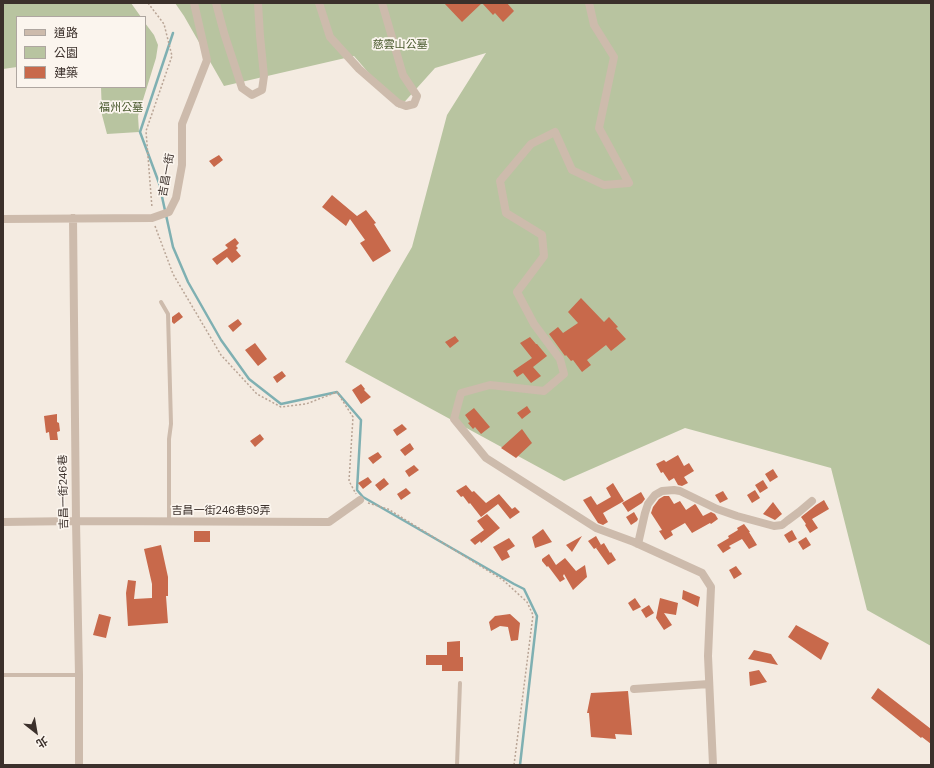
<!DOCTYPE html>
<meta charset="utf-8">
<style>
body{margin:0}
#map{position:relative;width:934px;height:768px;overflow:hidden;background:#f4ebe1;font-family:"DM Sans","Noto Sans TC",sans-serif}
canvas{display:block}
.frame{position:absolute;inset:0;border:4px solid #3b302b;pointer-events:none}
.legend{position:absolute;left:16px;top:16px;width:130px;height:72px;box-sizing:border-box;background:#fbf5ee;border:1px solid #aea6a0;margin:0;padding:5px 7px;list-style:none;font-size:12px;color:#3b302b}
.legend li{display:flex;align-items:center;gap:8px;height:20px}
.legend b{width:20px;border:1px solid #aea6a0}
.north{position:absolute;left:16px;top:712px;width:40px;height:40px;-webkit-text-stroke:3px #fbf5ee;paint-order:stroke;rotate:149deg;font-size:11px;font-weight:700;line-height:16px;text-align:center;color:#3b302b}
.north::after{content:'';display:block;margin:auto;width:14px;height:18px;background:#3b302b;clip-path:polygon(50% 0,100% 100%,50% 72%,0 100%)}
</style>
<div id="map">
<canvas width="934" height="768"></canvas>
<div class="frame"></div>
<ul class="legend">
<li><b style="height:5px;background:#cdbbac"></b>道路</li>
<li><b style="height:11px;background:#b8c4a0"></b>公園</li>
<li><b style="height:11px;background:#c8694b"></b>建築</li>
</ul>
<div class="north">北</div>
</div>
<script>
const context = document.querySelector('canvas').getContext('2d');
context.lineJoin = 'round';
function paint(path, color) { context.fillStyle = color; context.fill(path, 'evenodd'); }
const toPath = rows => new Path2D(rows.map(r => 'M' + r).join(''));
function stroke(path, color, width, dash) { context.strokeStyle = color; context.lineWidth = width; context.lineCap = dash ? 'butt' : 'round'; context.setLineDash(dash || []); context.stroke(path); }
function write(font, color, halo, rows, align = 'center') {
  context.font = font + ' "DM Sans","Noto Sans TC",sans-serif'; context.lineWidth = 3.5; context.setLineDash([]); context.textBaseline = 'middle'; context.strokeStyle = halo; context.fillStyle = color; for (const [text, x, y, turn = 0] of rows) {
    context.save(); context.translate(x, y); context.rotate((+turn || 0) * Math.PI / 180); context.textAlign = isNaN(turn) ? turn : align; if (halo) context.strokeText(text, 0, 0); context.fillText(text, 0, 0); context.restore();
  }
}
paint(toPath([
 [3,3,131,3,141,17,17,17,17,67,3,69],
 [175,3,931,3,931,646,867,610,831,468,685,428,564,481,345,362,412,247,447,115,486,53,435,68,399,108,354,56,224,86,184,16],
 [145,23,154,35,158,45,156,58,138,116,139,132,107,134,102,115,101,87,145,87]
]), '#b8c4a0');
stroke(toPath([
 [173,33,140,132,159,183,173,247,188,282,221,340,249,379,281,404,337,392,361,420,357,490,363,497,514,584,524,589,537,616,520,765]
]), '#7fb0b2', 2.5);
paint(toPath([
 [444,3,507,3,514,11,503,22,495,13,493,15,482,3,462,22],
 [219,155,223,160,214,167,209,161],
 [332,195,357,216,366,210,376,223,374,224,391,251,373,262,360,243,365,240,350,219,346,226,322,207],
 [235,238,239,243,236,246,238,248,236,250,241,256,232,263,227,257,217,265,212,259,228,248,225,245],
 [581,298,604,322,609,317,618,327,616,328,626,339,611,351,606,345,587,360,591,365,582,372,573,360,571,361,566,355,565,356,549,334,558,327,563,333,578,323,568,312],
 [179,312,183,317,174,324,172,322,172,317],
 [238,319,242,324,233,332,228,326],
 [455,336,459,341,450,348,445,342],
 [530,337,536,344,537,344,547,356,533,367,541,376,531,383,523,373,517,377,513,371,532,358,520,343],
 [255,343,267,359,258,366,245,350],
 [282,371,286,376,277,383,273,377],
 [361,384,365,389,364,390,371,397,361,404,352,390],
 [527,406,531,412,522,419,517,413],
 [474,408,490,427,481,434,475,427,473,429,468,423,470,422,465,415],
 [57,414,57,422,59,423,60,431,57,432,58,440,50,440,49,432,46,433,44,416],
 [402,424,407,429,397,436,393,430],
 [522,429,532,443,516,458,501,448],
 [260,434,264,439,255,447,250,441],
 [410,443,414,449,405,456,400,450],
 [378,452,382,457,373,464,368,458],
 [678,455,684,466,689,463,694,471,684,477,688,483,682,486,678,485,674,478,669,481,663,472,661,473,656,464,664,460,666,462],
 [414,465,419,470,409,477,405,471],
 [773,469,778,477,770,482,765,474],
 [368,477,372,482,363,489,358,483],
 [384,478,389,484,380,491,375,485],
 [763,480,768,488,760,493,755,485],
 [613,483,624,501,603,513,608,522,603,525,598,523,583,500,591,496,597,505,611,497,606,488],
 [466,485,472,492,474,491,486,503,499,494,512,509,515,507,520,512,510,519,498,504,481,517,470,503,469,504,463,496,461,497,456,491],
 [406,488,411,493,401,500,397,494],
 [755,490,760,498,752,503,747,495],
 [723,491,728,499,720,503,715,495],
 [641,492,645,499,642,503,628,512,622,503],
 [664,496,669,496,674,504,680,501,686,510,695,504,696,505,703,516,711,512,715,514,718,519,711,524,710,523,692,533,685,523,671,531,673,535,665,540,659,531,662,530,651,513,653,507,659,499],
 [824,500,829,509,812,519,818,528,810,533,805,525,806,524,801,517,816,505],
 [773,502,782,514,775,520,763,514],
 [634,512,638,519,637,521,631,525,626,517],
 [487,514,500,528,481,543,480,541,475,545,470,540,484,530,477,521],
 [744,524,750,532,749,532,757,545,749,549,742,539,729,546,731,548,723,553,717,545,729,538,728,536,738,530,737,528],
 [543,529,552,542,535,548,532,537],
 [792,530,797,539,789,543,784,535],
 [194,531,210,531,210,542,194,542],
 [582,536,572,552,566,545],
 [596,536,601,545,594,549,588,541],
 [806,537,811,545,803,550,798,542],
 [509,538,515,546,507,551,510,557,502,561,493,547],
 [604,543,610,553,611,552,616,560,608,565,596,548],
 [161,545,168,577,168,596,166,596,168,623,128,626,126,593,128,580,136,581,134,599,152,598,152,584,144,549],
 [549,554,556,565,565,558,576,571,585,565,587,577,573,590,564,574,563,576,565,579,560,582,548,566,547,567,542,561,542,559],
 [736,566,742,574,734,579,729,570],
 [683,590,700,597,698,607,682,599],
 [635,598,641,607,633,611,628,603],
 [660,598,678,603,676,615,664,613,672,625,664,630,656,618],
 [649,605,654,613,646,618,641,610],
 [99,614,111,617,106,638,93,635],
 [510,614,520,623,518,640,511,641,508,627,500,626,491,631,489,622,495,616],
 [796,625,829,643,821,660,788,637],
 [460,641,460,657,463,657,463,671,442,671,442,665,426,665,426,655,447,655,447,642],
 [754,650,771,654,778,665,748,659],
 [759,670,767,682,750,686,749,672],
 [878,688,931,729,931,744,922,737,921,738,871,698],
 [628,691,632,735,615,734,616,739,591,737,589,713,587,713,591,693]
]), '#c8694b');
stroke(toPath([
 [148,3,164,24,172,56,146,131,152,208],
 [155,226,173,274,221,355,257,394,281,407,306,404,337,392,353,417,349,481,356,494],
 [368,503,388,509,503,580,527,602,533,615,514,765]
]), '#b9a596', 1.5, [2, 2]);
stroke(toPath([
 [161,302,168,314,171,424,169,439,169,521],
 [3,675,79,675],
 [457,765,460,683]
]), '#cdbbac', 4);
stroke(toPath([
 [216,3,224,33,242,88,252,95,262,90,264,76,260,36,258,3],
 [319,3,330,37,359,69,398,103,406,106,414,104,417,96,403,75,382,3],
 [589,3,594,25,614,57,599,128,629,183,604,185,572,170,555,132,531,144,500,181,506,213,542,235,544,256,517,292,534,324,560,359,564,374,544,391,490,385,461,393,454,419,486,458,596,528,634,542,702,573,711,587,708,656,713,765],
 [73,218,76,521,79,675,79,765],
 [3,219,152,218,169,212,176,198,182,165,182,124,207,60,194,3],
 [3,522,76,521,329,522,360,500],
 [638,544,645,513,648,504,655,495,662,491,674,490,680,491,717,509,737,516,774,526,782,525,787,521,799,512,812,501],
 [634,689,709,684]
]), '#cdbbac', 8);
write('11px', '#4a5a2e', '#fbf5ee', [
 ["慈雲山公墓",400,45],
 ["福州公墓",121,108]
]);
write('11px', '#3b302b', '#fbf5ee', [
 ["吉昌一街",167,175,-80],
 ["吉昌一街246巷",64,492,-91],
 ["吉昌一街246巷59弄",221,511]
]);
</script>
